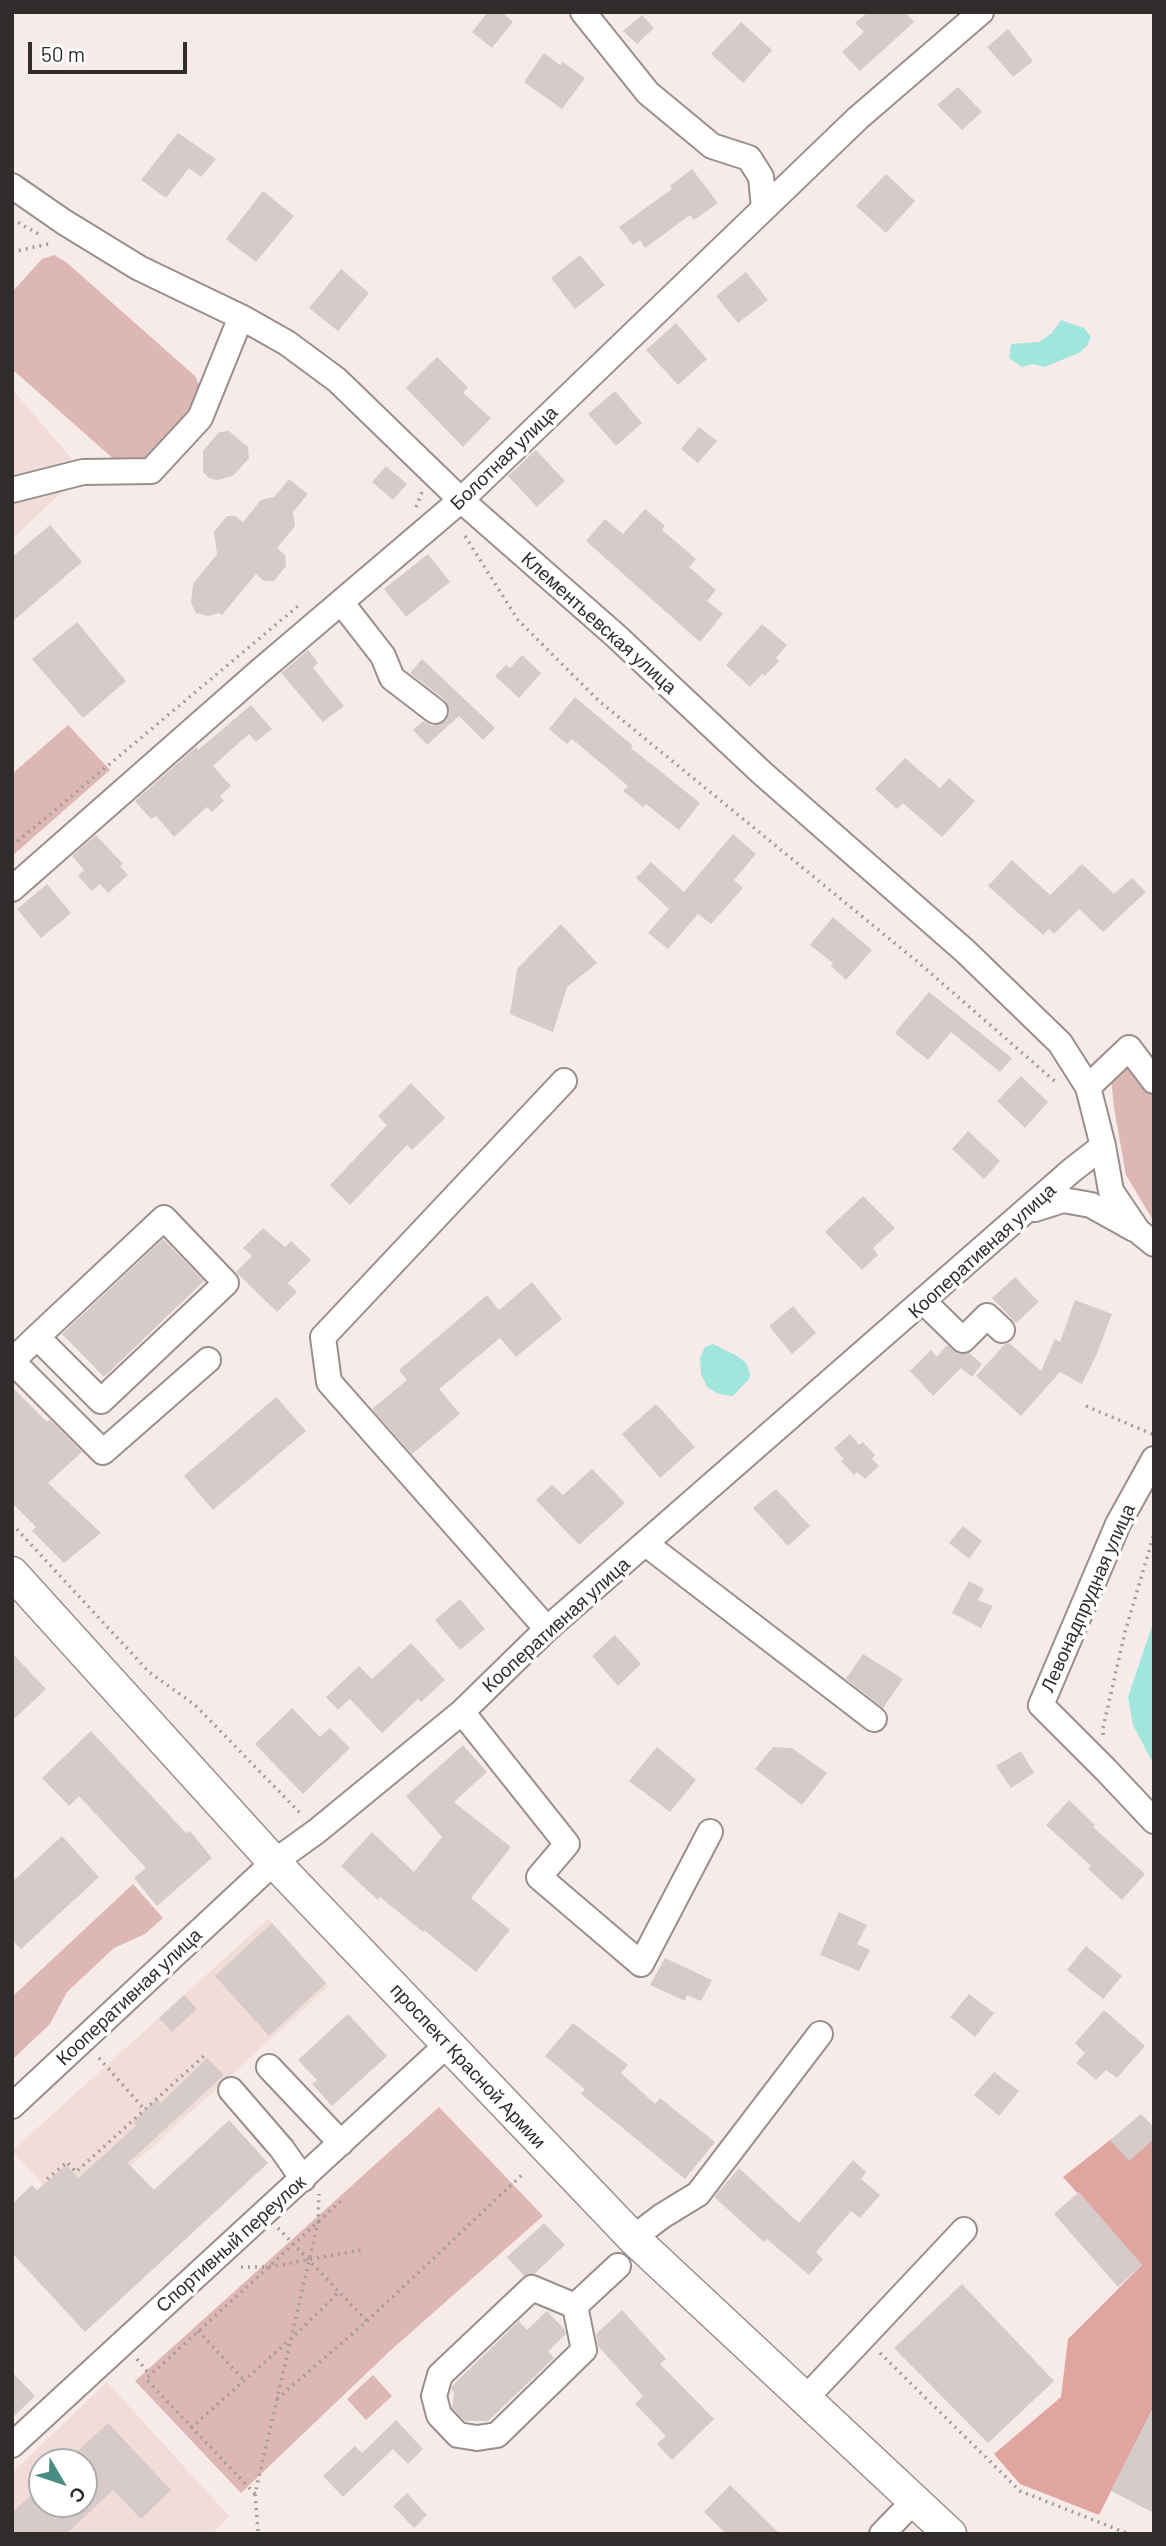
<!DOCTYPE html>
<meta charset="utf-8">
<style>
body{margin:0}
#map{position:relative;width:1166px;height:2546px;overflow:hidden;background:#f7ebea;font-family:Barlow,sans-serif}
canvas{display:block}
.frame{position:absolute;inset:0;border:14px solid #322d2d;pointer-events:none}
.north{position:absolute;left:28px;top:2448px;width:70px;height:70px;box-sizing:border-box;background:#fff;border:2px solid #adabab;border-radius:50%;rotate:129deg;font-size:19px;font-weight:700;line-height:28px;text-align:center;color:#322d2d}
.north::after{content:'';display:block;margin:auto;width:24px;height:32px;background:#488d84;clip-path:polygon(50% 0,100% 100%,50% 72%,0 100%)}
.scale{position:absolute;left:28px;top:42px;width:159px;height:32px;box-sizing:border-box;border:4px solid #322d2d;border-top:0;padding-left:9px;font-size:21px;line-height:24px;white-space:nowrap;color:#322d2d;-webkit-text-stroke:5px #fff;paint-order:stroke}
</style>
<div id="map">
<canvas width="1166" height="2546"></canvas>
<div class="frame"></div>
<div class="north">С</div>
<div class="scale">50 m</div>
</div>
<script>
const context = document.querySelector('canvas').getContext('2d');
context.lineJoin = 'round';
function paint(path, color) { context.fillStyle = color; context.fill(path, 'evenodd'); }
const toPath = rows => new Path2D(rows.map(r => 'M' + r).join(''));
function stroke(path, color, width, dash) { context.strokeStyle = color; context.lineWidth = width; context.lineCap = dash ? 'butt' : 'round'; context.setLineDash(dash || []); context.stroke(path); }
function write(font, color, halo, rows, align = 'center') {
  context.font = font + ' Barlow,sans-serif'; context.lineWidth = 7; context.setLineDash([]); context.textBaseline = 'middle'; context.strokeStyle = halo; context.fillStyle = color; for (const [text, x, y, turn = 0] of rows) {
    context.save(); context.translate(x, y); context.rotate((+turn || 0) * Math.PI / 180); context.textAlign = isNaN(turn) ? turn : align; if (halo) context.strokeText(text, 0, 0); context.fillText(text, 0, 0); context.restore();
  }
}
paint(toPath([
 [12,389,83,472,12,539],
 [268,1919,329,1986,74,2218,12,2151],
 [107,2382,229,2516,212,2534,12,2534,12,2473],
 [42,2462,84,2462,84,2504,42,2504]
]), '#f1dcda');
paint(toPath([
 [54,255,66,262,195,376,201,388,198,400,146,461,118,463,12,369,12,292,42,259],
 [68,725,110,770,12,856,12,774],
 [1131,1059,1154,1089,1154,1222,1126,1175,1114,1108,1111,1077],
 [133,1884,163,1918,145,1934,114,1948,67,1992,50,2024,12,2060,12,1997],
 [439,2107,543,2216,391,2350,241,2493,135,2381],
 [373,2375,392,2396,366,2420,347,2399]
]), '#ddb7b4');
paint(toPath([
 [1154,2139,1154,2406,1099,2515,1020,2484,994,2454,1061,2397,1068,2339,1142,2265,1063,2177,1110,2140]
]), '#e1a5a0');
paint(toPath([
 [1061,320,1084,328,1091,337,1087,346,1079,353,1044,367,1033,364,1022,367,1009,358,1011,344,1039,342,1052,333],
 [713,1344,737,1356,746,1363,750,1374,749,1379,733,1396,718,1394,707,1387,701,1374,700,1358,705,1347],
 [1154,1620,1154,1765,1133,1725,1128,1697]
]), '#a0e6dc');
paint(toPath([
 [488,12,502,12,513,22,492,48,472,32],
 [868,12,905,12,914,22,860,71,842,52,864,32,855,23],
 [642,15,654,28,637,44,623,31],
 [741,22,772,50,743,83,711,54],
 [1008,29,1033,61,1013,77,987,47],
 [544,53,560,65,563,62,585,78,562,109,524,82],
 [958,87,982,112,962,130,937,105],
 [178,133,216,159,201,177,189,168,166,198,141,180],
 [692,169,718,203,694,220,690,215,645,248,640,240,633,245,619,227,672,189,670,186],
 [886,174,915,201,886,233,856,206],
 [263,191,294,216,256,262,226,239],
 [580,255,605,285,575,309,551,278],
 [341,269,369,293,338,331,309,308],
 [746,272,768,300,738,323,716,296],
 [676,323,707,359,678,385,646,350],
 [437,357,468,387,463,393,491,418,463,447,406,388],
 [615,391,642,423,616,446,588,414],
 [699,427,717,441,698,463,681,449],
 [229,431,248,447,249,458,233,476,217,480,209,478,203,472,203,451,219,432],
 [536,450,565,481,537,507,508,476],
 [386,466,407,484,393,500,372,482],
 [289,479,308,494,293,512,295,526,277,548,285,555,286,566,274,581,264,581,256,574,222,615,219,613,208,616,196,613,191,603,193,584,217,554,214,532,227,516,235,516,243,522,261,500,274,497],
 [645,509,665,526,662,530,696,559,689,567,716,590,707,601,723,614,700,642,586,541,605,519,623,534],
 [50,525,82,562,12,622,12,557],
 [428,554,450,582,406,617,384,589],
 [77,622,126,681,83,718,32,659],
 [762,624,787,645,776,658,779,661,765,676,762,674,750,687,726,665],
 [308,650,318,663,313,668,344,706,323,722,281,673],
 [522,655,541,673,519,698,495,676,506,665,510,668],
 [422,659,495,728,483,740,459,716,427,745,413,730,423,721,432,726,441,724,447,719,450,712,444,699,410,673],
 [575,697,633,746,631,748,700,803,679,830,646,804,643,807,623,791,628,786,572,739,567,744,549,729],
 [251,705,272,729,256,742,249,734,213,766,231,786,220,796,224,801,212,812,207,807,174,837,156,816,151,819,135,801,196,747,198,750],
 [905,758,940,788,949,778,975,801,942,837,903,803,897,809,875,789],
 [733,834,756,854,734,880,743,888,711,924,698,914,668,949,648,933,669,909,636,878,651,862,684,892],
 [96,835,123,864,120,866,128,875,108,893,100,884,92,891,78,876,84,870,72,856],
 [1012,860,1050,895,1082,864,1114,894,1132,878,1146,892,1103,932,1079,909,1054,934,1049,929,1043,935,988,886],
 [47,884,71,913,41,938,17,909],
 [833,917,872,950,846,980,831,966,833,963,810,945],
 [561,924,597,963,567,987,553,1032,510,1014,517,969],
 [929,992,1012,1058,1000,1072,951,1032,928,1060,895,1033],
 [1021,1076,1048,1102,1025,1128,997,1101],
 [411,1083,445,1118,412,1150,407,1145,350,1205,330,1185,387,1125,378,1116],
 [968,1131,1000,1161,984,1179,952,1149],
 [863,1196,895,1228,873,1248,878,1255,862,1270,825,1232],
 [263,1228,285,1247,291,1241,311,1260,288,1283,297,1292,277,1312,236,1272,252,1256,243,1248],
 [163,1239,204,1281,104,1377,62,1334],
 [1015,1277,1039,1302,1016,1323,992,1298],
 [532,1282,562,1319,516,1357,500,1338,439,1389,460,1414,412,1454,372,1409,407,1380,399,1370,487,1295,499,1310],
 [1075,1300,1112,1314,1096,1356,1082,1384,1060,1372,1021,1416,976,1376,1005,1344,1009,1343,1041,1371,1055,1339,1060,1342],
 [793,1306,816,1333,792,1354,769,1326],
 [947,1345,959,1354,969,1353,982,1364,972,1377,961,1368,933,1396,910,1371,931,1350,937,1357],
 [12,1387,47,1422,50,1420,82,1452,48,1483,101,1533,64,1563,32,1531,36,1527,12,1503],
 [276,1397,306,1431,213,1510,184,1476],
 [656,1404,695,1447,660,1478,622,1434],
 [850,1434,859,1445,863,1442,875,1455,872,1459,879,1466,865,1479,857,1472,854,1475,841,1461,844,1459,834,1448],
 [592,1469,625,1503,579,1545,536,1500,552,1485,563,1495],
 [776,1489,810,1526,788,1546,753,1508],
 [963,1526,982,1541,969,1559,949,1543],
 [969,1581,984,1589,978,1600,993,1606,981,1628,952,1613],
 [460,1599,485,1629,460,1650,435,1620],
 [615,1635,641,1664,618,1686,592,1656],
 [411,1643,445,1680,421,1702,418,1699,382,1733,350,1699,338,1710,326,1697,359,1666,372,1679],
 [12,1653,46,1689,12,1721],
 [863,1654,903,1679,883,1708,846,1679],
 [292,1708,320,1737,330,1728,350,1748,303,1794,255,1744],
 [91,1731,186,1833,190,1831,212,1858,157,1906,134,1878,146,1868,79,1796,69,1806,42,1778],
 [463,1745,487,1772,454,1802,511,1847,471,1898,510,1930,476,1972,424,1930,423,1932,380,1897,378,1900,341,1866,372,1832,414,1872,442,1837,406,1796],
 [657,1747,696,1780,670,1812,629,1781],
 [773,1747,792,1748,827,1773,802,1805,755,1769],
 [1021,1751,1034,1773,1011,1788,996,1766],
 [1069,1800,1095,1825,1093,1827,1145,1874,1122,1900,1088,1869,1091,1866,1046,1825],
 [62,1836,99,1877,21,1949,12,1940,12,1882],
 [839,1912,867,1925,857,1944,870,1950,859,1971,820,1955],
 [272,1923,326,1983,269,2036,215,1976],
 [1086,1946,1122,1976,1103,1999,1067,1970],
 [665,1958,712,1980,701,2001,687,1995,685,2001,650,1985],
 [969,1994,994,2013,975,2037,950,2017],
 [184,1995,197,2009,172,2032,159,2018],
 [1104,2010,1145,2046,1117,2078,1106,2070,1096,2080,1076,2063,1085,2053,1075,2043],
 [348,2014,387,2056,332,2106,312,2084,317,2080,298,2060],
 [573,2023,628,2065,621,2073,655,2104,660,2098,715,2142,685,2179,581,2094,585,2089,545,2056],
 [207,2058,224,2075,128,2163,154,2190,229,2120,268,2163,85,2332,12,2253,12,2204,32,2185,37,2190,66,2165,78,2178,136,2126,133,2121,157,2099,161,2103],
 [994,2072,1019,2091,999,2116,974,2095],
 [1141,2114,1154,2127,1154,2139,1129,2161,1110,2140],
 [853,2160,866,2172,861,2179,880,2195,860,2218,851,2211,816,2252,823,2259,809,2275,767,2239,764,2242,714,2197,739,2168,799,2223],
 [1079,2192,1142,2265,1118,2287,1054,2214],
 [544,2223,565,2245,534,2274,524,2276,507,2257],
 [962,2284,1054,2381,988,2443,894,2348],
 [622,2310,666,2359,660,2364,714,2419,672,2460,657,2444,666,2436,635,2404,643,2396,598,2346,596,2334],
 [547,2311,564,2329,566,2334,548,2351,554,2358,488,2421,465,2421,452,2408,454,2392,451,2389,452,2386,519,2321,527,2330],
 [12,2372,35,2396,12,2418],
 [1154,2406,1154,2513,1111,2491],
 [396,2420,423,2449,408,2464,393,2449,343,2497,323,2476,355,2446,362,2453],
 [108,2423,171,2490,141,2519,113,2490,66,2534,12,2534,12,2513,42,2485,42,2504,84,2504,84,2462,66,2462],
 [730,2485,780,2534,726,2534,704,2512],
 [407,2493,427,2515,414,2528,393,2506]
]), '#d7cbc9');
const minor = toPath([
 [583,12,648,93,712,146,749,158,761,177,764,208],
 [12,186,64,222,139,268,241,317,287,343,337,380,461,500,615,635,762,773,965,951,1060,1043,1088,1087,1103,1146,1111,1191,1138,1231,1154,1244],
 [12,490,83,472,151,471,200,418,241,317],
 [341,602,383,656,392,678,435,711],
 [12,889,260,671,461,500,858,118,981,12],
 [1088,1087,1129,1048,1154,1081],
 [1035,1209,1063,1200,1091,1205,1134,1229],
 [924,1302,963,1340,987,1316,1002,1330],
 [12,1361,37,1337,164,1218,226,1283,101,1401,37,1337],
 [12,1361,103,1452,208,1360],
 [1154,1459,1118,1524,1041,1705,1106,1770,1154,1821],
 [646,1544,874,1719],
 [547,1629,329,1382,323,1337,564,1081],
 [462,1712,567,1844,539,1877,641,1964,710,1832],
 [269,2067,341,2143],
 [231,2090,282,2149,303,2179],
 [12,2106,274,1862,317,1831,462,1712,547,1629,1071,1171,1103,1146],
 [633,2238,662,2216,698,2194,820,2034],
 [575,2306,584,2350,497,2435,477,2438,458,2435,439,2415,434,2396,440,2375,532,2288,575,2306,618,2266],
 [805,2399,964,2230],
 [12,2445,449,2043],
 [882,2534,915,2500]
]);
const major = toPath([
 [12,1573,274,1862,633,2238,950,2534]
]);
stroke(minor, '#9a8f8d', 28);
stroke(major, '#9a8f8d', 35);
stroke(toPath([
 [12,219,42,236],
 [12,252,53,243],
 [416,507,422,492],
 [465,536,518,620,599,701,919,963,1058,1084],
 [12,846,298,606],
 [1086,1406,1154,1435],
 [12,1524,149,1672,195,1705,302,1815],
 [1103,1735,1103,1728,1125,1632,1154,1534],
 [99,2058,144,2109],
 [47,2179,67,2162,76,2172,206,2054],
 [278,2228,367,2321],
 [241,2267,269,2267,361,2250],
 [198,2331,243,2379],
 [880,2353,1020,2491,1129,2534],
 [137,2359,150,2375],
 [277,2399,367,2321,524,2173],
 [191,2428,292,2338,340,2291],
 [255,2494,146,2379,343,2199],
 [258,2531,255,2494,318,2222,319,2194]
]), '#a49b9a', 3.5, [2, 5]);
stroke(minor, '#fff', 24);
stroke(major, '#fff', 32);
write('19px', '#322d2d', '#fff', [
 ["Болотная улица",504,458,-44],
 ["Клементьевская улица",599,623,42],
 ["Кооперативная улица",982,1251,-42],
 ["Левонадпрудная улица",1088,1598,-66],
 ["Кооперативная улица",556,1625,-42],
 ["Кооперативная улица",129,1997,-43],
 ["проспект Красной Армии",468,2066,47],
 ["Спортивный переулок",231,2244,-42]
]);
</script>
